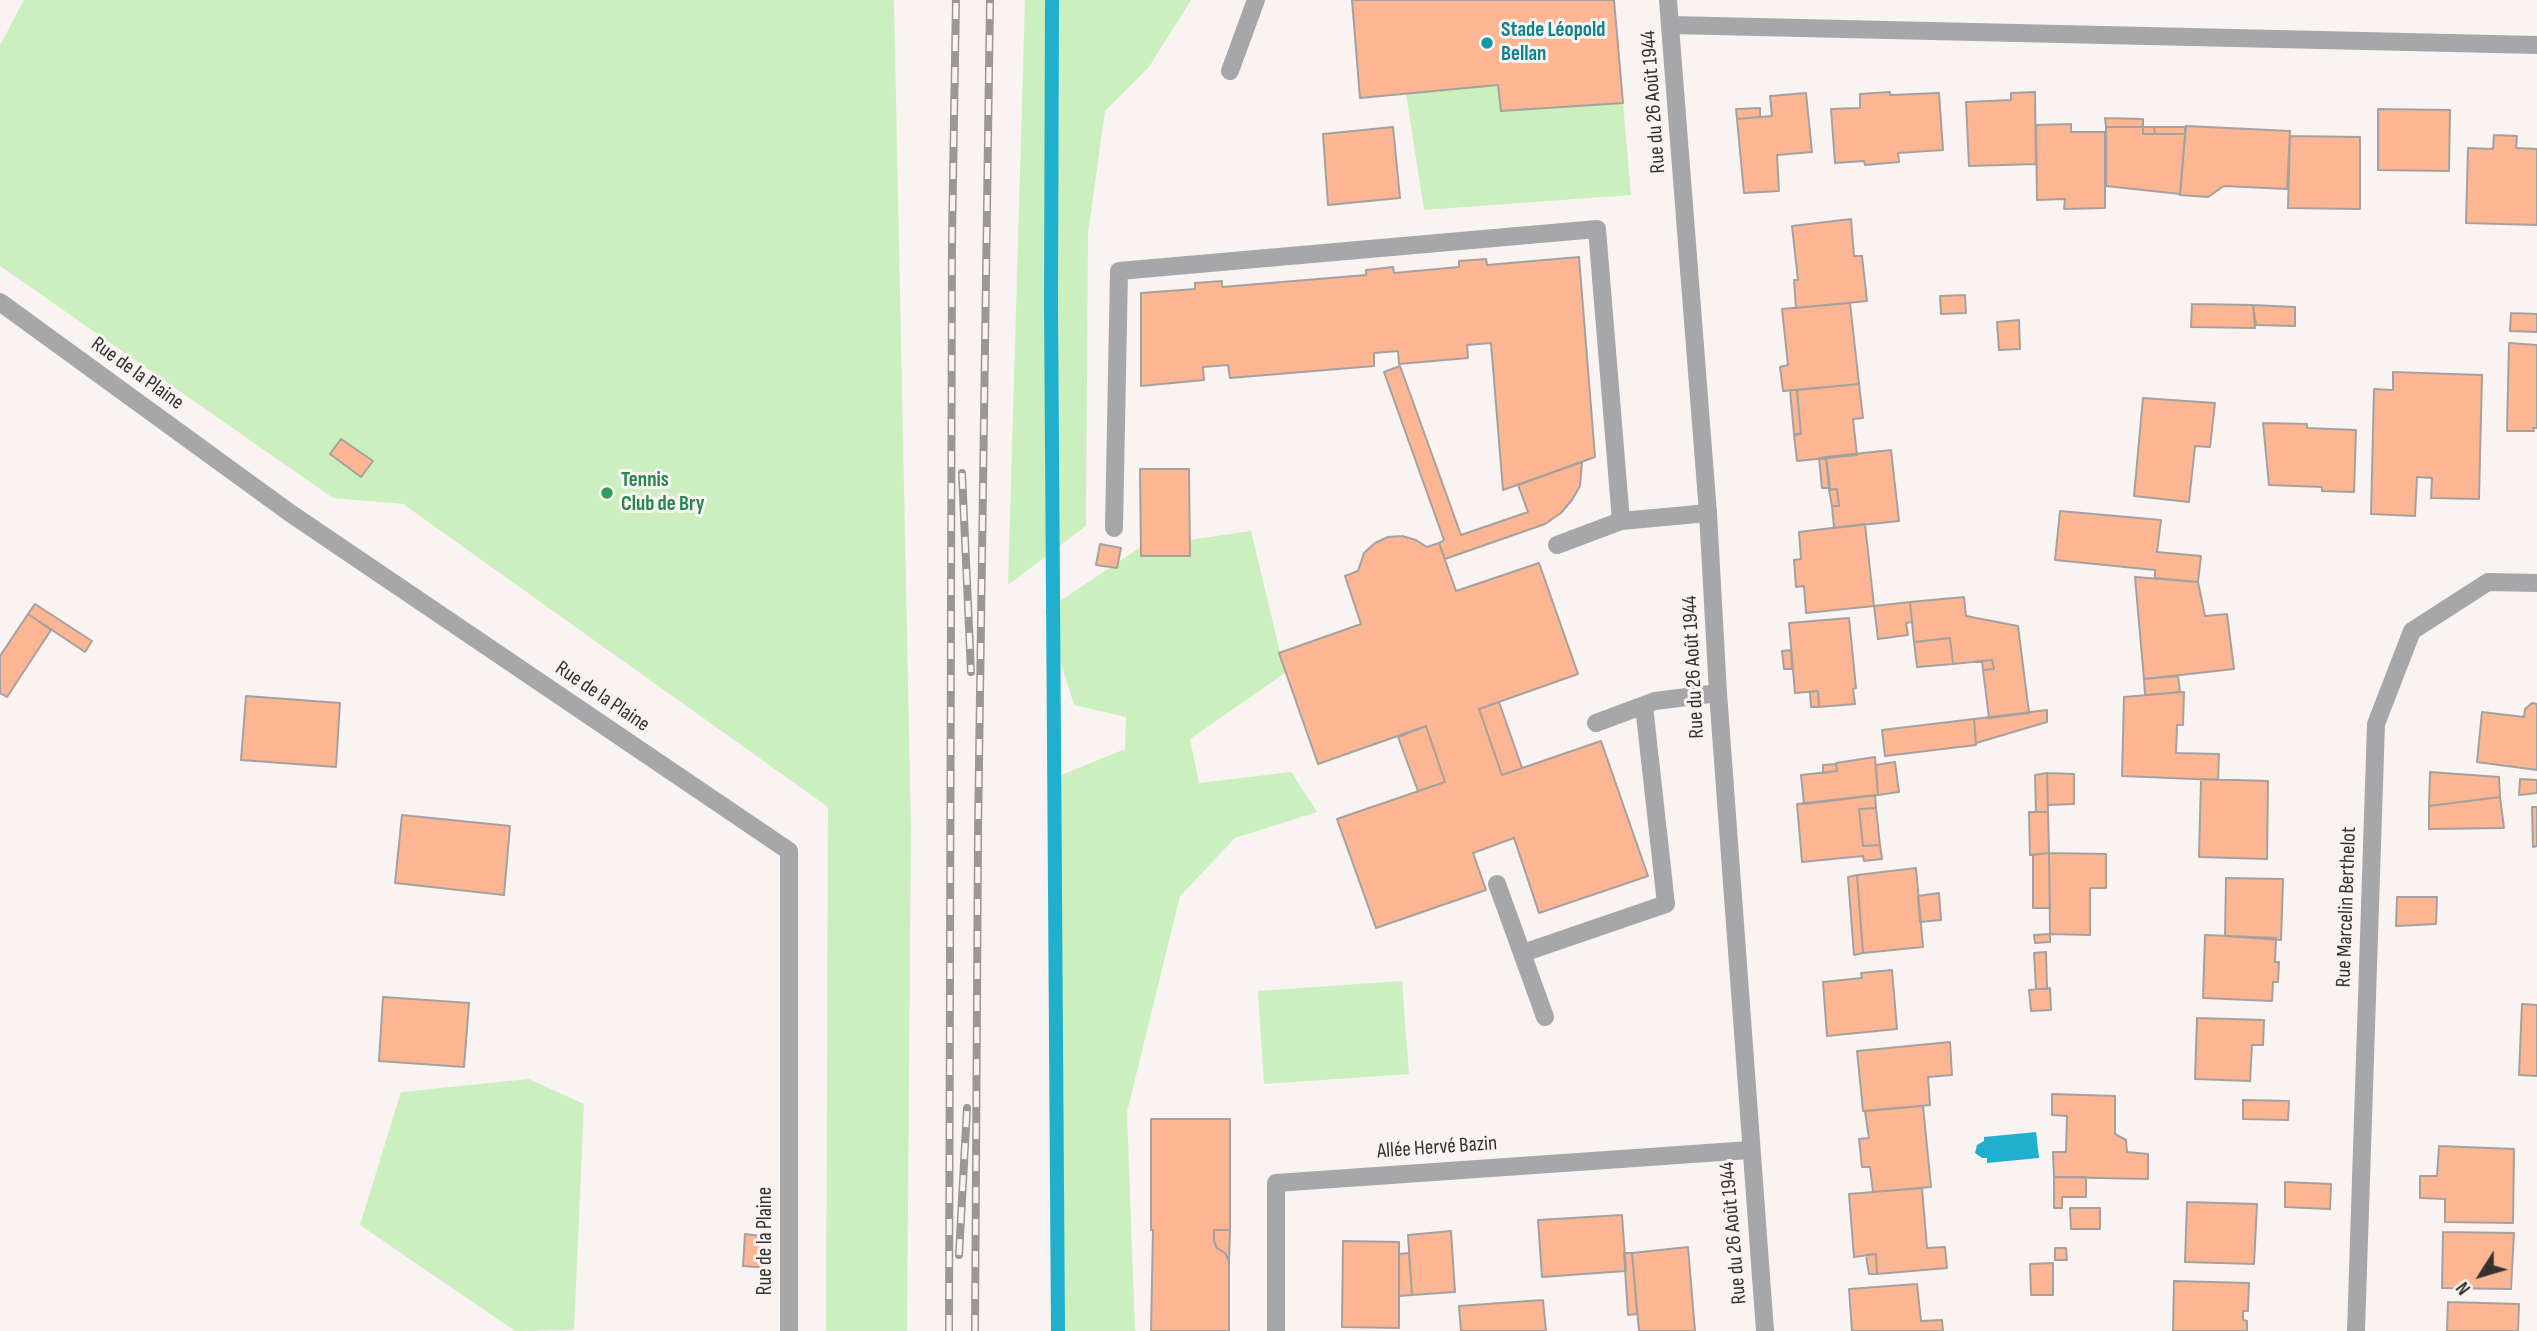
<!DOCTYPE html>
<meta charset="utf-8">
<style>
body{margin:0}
#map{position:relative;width:2537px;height:1331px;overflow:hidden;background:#f9f4f2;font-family:"Sofia Sans Condensed",sans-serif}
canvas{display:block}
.north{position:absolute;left:2446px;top:1240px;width:70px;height:70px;-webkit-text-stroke:5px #f9f4f2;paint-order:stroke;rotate:233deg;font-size:19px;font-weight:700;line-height:28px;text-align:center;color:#353332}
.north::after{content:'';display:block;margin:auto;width:24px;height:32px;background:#353332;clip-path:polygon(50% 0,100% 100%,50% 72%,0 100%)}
</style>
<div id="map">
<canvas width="2537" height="1331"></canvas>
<div class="north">N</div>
</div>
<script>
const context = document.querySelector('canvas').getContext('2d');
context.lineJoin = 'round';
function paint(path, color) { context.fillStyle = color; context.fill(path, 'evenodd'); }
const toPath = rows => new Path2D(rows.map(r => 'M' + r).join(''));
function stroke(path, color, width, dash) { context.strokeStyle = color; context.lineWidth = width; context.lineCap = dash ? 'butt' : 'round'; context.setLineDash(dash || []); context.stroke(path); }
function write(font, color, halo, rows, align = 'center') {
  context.font = font + ' "Sofia Sans Condensed",sans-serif'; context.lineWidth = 6; context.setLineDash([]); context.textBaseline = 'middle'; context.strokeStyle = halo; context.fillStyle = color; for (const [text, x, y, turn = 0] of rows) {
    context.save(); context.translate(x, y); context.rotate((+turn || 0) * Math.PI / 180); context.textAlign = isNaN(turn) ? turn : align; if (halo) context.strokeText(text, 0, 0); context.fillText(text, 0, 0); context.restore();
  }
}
paint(toPath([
 [24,0,894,0,911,828,907,1331,826,1331,828,807,403,504,333,498,0,266,0,45],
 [1025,0,1191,0,1149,67,1105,111,1088,233,1086,526,1008,585],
 [1498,85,1501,111,1623,103,1631,195,1424,210,1406,94],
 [1251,531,1285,673,1190,739,1199,783,1291,772,1317,812,1235,838,1180,896,1127,1112,1135,1331,1053,1331,1054,778,1125,749,1126,717,1074,705,1045,611,1141,547],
 [1402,981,1409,1074,1264,1084,1258,991],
 [529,1079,584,1104,574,1330,515,1331,360,1225,401,1092]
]), '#cbefbf');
paint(toPath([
 [2036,1132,2039,1158,1987,1163,1987,1158,1982,1158,1975,1153,1977,1145,1984,1141,1984,1137]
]), '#20b0cd');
stroke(toPath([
 [1052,0,1051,303,1058,1331]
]), '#20b0cd', 14);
const building = toPath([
 [1352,0,1614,0,1623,103,1501,111,1498,85,1360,98,1352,0],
 [1890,92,1890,95,1939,93,1943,150,1898,153,1899,162,1865,165,1864,161,1835,163,1831,109,1860,108,1860,94,1890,92],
 [2035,92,2036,164,1969,166,1966,102,2011,100,2011,93,2035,92],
 [1806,93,1812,152,1777,155,1779,191,1744,193,1737,119,1772,116,1770,96,1806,93],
 [1760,108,1760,117,1737,119,1736,109,1760,108],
 [2378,109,2450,110,2449,171,2378,170,2378,109],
 [2105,118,2143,119,2143,127,2106,127,2105,118],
 [2071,124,2071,132,2105,132,2105,208,2064,209,2065,199,2037,200,2036,125,2071,124],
 [2186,126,2290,131,2287,189,2224,186,2208,197,2180,195,2186,126],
 [1393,127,1400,198,1328,205,1323,134,1393,127],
 [2106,127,2143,127,2143,134,2185,134,2180,194,2106,186,2106,127],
 [2143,127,2154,127,2155,134,2143,134,2143,127],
 [2154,127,2185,127,2185,134,2155,134,2154,127],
 [2494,135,2517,136,2516,148,2537,149,2537,225,2466,223,2468,148,2493,149,2494,135],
 [2290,136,2360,137,2360,209,2288,208,2290,136],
 [1851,219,1854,256,1862,256,1867,301,1796,308,1794,280,1798,280,1792,226,1851,219],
 [1579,257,1595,457,1503,490,1491,343,1467,345,1468,358,1399,364,1398,351,1374,353,1374,366,1230,378,1228,365,1203,367,1204,380,1141,386,1141,293,1195,289,1195,283,1222,281,1222,287,1366,275,1366,270,1393,267,1394,273,1459,267,1459,261,1486,259,1487,265,1579,257],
 [1965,295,1966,313,1941,314,1940,296,1965,295],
 [1850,303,1859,384,1783,391,1780,367,1788,365,1782,309,1850,303],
 [2192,304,2253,305,2255,328,2191,327,2192,304],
 [2253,305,2295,307,2295,326,2256,325,2253,305],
 [2511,313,2537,314,2537,332,2510,331,2511,313],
 [2019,320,2020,349,1999,350,1997,322,2019,320],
 [2509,343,2537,345,2537,428,2533,428,2534,431,2507,431,2509,343],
 [1400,366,1461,535,1528,512,1518,485,1582,462,1580,486,1572,500,1561,513,1545,524,1445,559,1439,543,1444,540,1384,372,1400,366],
 [2393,372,2482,375,2479,499,2431,498,2432,478,2417,477,2415,516,2371,514,2374,389,2393,390,2393,372],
 [1859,384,1863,418,1853,419,1857,455,1797,461,1794,435,1801,434,1797,390,1859,384],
 [1790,390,1797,390,1801,434,1794,434,1790,390],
 [2143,398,2215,403,2210,447,2195,446,2189,502,2134,496,2143,398],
 [2263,423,2307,424,2307,428,2356,430,2354,492,2322,491,2322,487,2269,485,2263,423],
 [341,439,373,461,361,477,330,454,341,439],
 [1891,450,1899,521,1834,528,1832,506,1839,506,1837,489,1829,490,1826,457,1891,450],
 [1826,457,1830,488,1822,488,1819,458,1826,457],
 [1140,469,1189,469,1190,556,1141,556,1140,469],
 [1837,489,1839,506,1832,506,1829,490,1837,489],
 [2060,511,2161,520,2157,552,2201,556,2198,582,2155,578,2155,570,2055,560,2060,511],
 [1865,524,1874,606,1806,613,1804,586,1796,587,1794,560,1801,559,1799,532,1865,524],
 [1402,536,1416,540,1427,547,1439,543,1456,591,1539,563,1578,674,1479,709,1502,775,1601,741,1648,876,1539,913,1514,838,1473,853,1486,890,1376,928,1337,819,1445,782,1426,726,1318,764,1279,653,1361,624,1345,576,1358,571,1364,553,1375,543,1388,537,1402,536],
 [1100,544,1121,548,1117,568,1096,565,1100,544],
 [2135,577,2198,582,2205,616,2227,614,2234,669,2144,679,2135,577],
 [1964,597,1966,616,2018,626,2029,713,1989,718,1983,670,1994,669,1992,660,1953,664,1950,638,1914,642,1910,602,1964,597],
 [1910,602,1912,622,1906,623,1908,635,1878,639,1874,606,1910,602],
 [35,604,92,641,85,652,28,614,35,604],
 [28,614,51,630,7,697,0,693,0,656,28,614],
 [1849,618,1856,688,1853,689,1855,704,1819,707,1818,691,1795,693,1789,623,1849,618],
 [1950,638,1953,664,1917,667,1914,642,1950,638],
 [1791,650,1792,669,1784,669,1782,651,1791,650],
 [1992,660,1994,669,1983,670,1982,661,1992,660],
 [2178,676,2180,692,2145,695,2144,679,2178,676],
 [1818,691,1819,707,1811,707,1810,692,1818,691],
 [2184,692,2183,725,2177,725,2176,753,2219,754,2218,780,2122,776,2124,697,2184,692],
 [246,696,340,703,336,767,241,760,246,696],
 [1499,702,1522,768,1502,775,1479,709,1499,702],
 [2532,703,2537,704,2537,770,2477,762,2482,712,2524,717,2525,709,2532,703],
 [2047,710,2047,722,1976,743,1974,719,2047,710],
 [1974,719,1976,745,1885,756,1882,730,1974,719],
 [1426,726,1445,782,1418,791,1398,737,1426,726],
 [1875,757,1878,795,1804,804,1801,775,1837,771,1836,763,1875,757],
 [1895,762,1899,792,1878,795,1876,765,1895,762],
 [1836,764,1837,771,1823,773,1823,765,1836,764],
 [2430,772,2499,777,2500,797,2429,806,2430,772],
 [2047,773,2074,774,2074,804,2048,805,2047,773],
 [2047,773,2048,812,2036,812,2035,775,2047,773],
 [2201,779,2268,781,2267,859,2199,857,2201,779],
 [2520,779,2537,780,2537,793,2519,795,2520,779],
 [1875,795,1876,808,1859,809,1863,846,1880,845,1882,859,1864,861,1863,856,1802,862,1797,804,1875,795],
 [2500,797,2504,828,2429,829,2429,806,2500,797],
 [2532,807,2537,807,2537,846,2533,847,2532,807],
 [1876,808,1880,845,1863,846,1859,809,1876,808],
 [2029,812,2048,812,2049,853,2030,855,2029,812],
 [402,815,510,826,504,895,395,883,402,815],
 [2049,853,2050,908,2033,908,2033,855,2049,853],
 [2049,853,2106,854,2106,888,2090,888,2090,935,2050,934,2049,853],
 [1916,868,1923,947,1863,953,1857,875,1916,868],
 [1857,875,1863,953,1854,955,1848,877,1857,875],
 [2226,878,2283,879,2281,940,2225,936,2226,878],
 [1939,893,1941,920,1920,922,1918,896,1939,893],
 [2397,897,2437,897,2436,924,2396,926,2397,897],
 [2050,934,2050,942,2035,943,2034,935,2050,934],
 [2205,935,2276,938,2275,962,2279,962,2278,982,2273,982,2272,1001,2203,998,2205,935],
 [2046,952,2047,989,2036,989,2034,953,2046,952],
 [1892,970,1897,1029,1827,1036,1823,982,1862,978,1861,973,1892,970],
 [2050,988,2051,1010,2031,1011,2029,990,2050,988],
 [383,997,469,1003,464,1067,379,1061,383,997],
 [2522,1004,2537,1005,2537,1076,2519,1075,2522,1004],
 [2197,1018,2264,1020,2263,1045,2252,1045,2250,1081,2195,1079,2197,1018],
 [1950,1042,1952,1075,1928,1077,1930,1105,1863,1111,1857,1051,1950,1042],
 [2052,1094,2115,1096,2115,1134,2126,1140,2127,1152,2148,1154,2148,1179,2054,1177,2053,1152,2066,1152,2067,1116,2052,1115,2052,1094],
 [2243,1100,2289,1101,2288,1120,2243,1119,2243,1100],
 [1923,1106,1931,1187,1873,1192,1870,1167,1862,1167,1859,1139,1869,1138,1865,1111,1923,1106],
 [1151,1119,1230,1119,1230,1230,1214,1230,1214,1241,1217,1248,1225,1253,1229,1261,1229,1331,1151,1331,1153,1230,1151,1230,1151,1119],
 [2439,1146,2514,1149,2513,1223,2445,1222,2445,1199,2420,1198,2420,1176,2437,1176,2439,1146],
 [2054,1177,2086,1177,2086,1197,2062,1197,2062,1208,2054,1208,2054,1177],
 [2285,1182,2331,1184,2330,1209,2285,1207,2285,1182],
 [1922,1188,1927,1248,1945,1247,1947,1268,1877,1274,1876,1254,1854,1257,1849,1194,1922,1188],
 [2187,1202,2257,1204,2254,1264,2185,1262,2187,1202],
 [2070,1208,2100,1208,2100,1229,2071,1229,2070,1208],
 [1622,1215,1626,1271,1542,1277,1538,1220,1622,1215],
 [1214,1230,1230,1230,1229,1261,1225,1253,1217,1248,1214,1241,1214,1230],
 [1451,1231,1455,1292,1412,1295,1408,1235,1451,1231],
 [2443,1232,2514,1233,2511,1289,2442,1288,2443,1232],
 [745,1234,771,1237,769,1268,743,1266,745,1234],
 [1343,1241,1399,1242,1399,1328,1342,1327,1343,1241],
 [1688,1247,1695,1331,1639,1331,1632,1253,1688,1247],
 [2055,1248,2066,1248,2067,1260,2055,1260,2055,1248],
 [1409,1253,1412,1295,1399,1296,1399,1254,1409,1253],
 [1624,1253,1632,1253,1637,1314,1628,1315,1624,1253],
 [1876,1254,1877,1274,1869,1274,1866,1255,1876,1254],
 [2053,1263,2053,1295,2031,1295,2030,1264,2053,1263],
 [2174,1281,2249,1283,2248,1308,2248,1311,2243,1311,2243,1320,2247,1321,2247,1331,2173,1331,2174,1281],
 [1917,1284,1921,1321,1942,1320,1943,1331,1852,1331,1849,1289,1917,1284],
 [1543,1300,1546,1331,1461,1331,1459,1306,1543,1300],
 [2448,1302,2519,1304,2518,1331,2447,1331,2448,1302]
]);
paint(building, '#fcb693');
stroke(building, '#a5a19f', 2);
stroke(toPath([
 [1230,71,1256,0],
 [1114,528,1119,271,1597,229,1621,521],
 [1557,545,1621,521,1708,513],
 [1596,723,1655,701,1718,693],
 [1497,884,1545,1017],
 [1523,953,1666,904,1644,706],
 [1276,1331,1276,1183,1750,1150]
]), '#a7a7a9', 18);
stroke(toPath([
 [1668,0,1708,513,1718,693,1765,1331],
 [1671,25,2537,45],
 [0,302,290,513,789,851,789,1331],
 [2356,1331,2376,724,2412,631,2488,582,2537,583]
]), '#a7a7a9', 18);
const rail = toPath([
 [962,473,971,672],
 [959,1255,967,1108],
 [949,1331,952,239,956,0],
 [975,1331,978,833,990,0]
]);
stroke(rail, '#9b9796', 8);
stroke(rail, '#f9f4f2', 5, [16]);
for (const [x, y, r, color] of [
 [1487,43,7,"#0f9aa8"],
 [607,493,7,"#2e9e5b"]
]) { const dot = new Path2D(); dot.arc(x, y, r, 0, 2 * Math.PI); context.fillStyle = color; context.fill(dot); stroke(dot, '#f9f4f2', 2.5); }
write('bold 21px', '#0d838f', '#f9f4f2', [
 ["Stade Léopold",1501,31],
 ["Bellan",1501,55]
], 'left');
write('21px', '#353332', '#f9f4f2', [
 ["Rue du 26 Août 1944",1654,102,-94],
 ["Rue de la Plaine",137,374,36],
 ["Rue du 26 Août 1944",1694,667,-93],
 ["Rue de la Plaine",602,697,34],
 ["Rue Marcelin Berthelot",2347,907,-88],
 ["Allée Hervé Bazin",1437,1148,-4],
 ["Rue du 26 Août 1944",1734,1233,-95],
 ["Rue de la Plaine",766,1241,-90]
]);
write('bold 21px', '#27864d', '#f9f4f2', [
 ["Tennis",621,481],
 ["Club de Bry",621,505]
], 'left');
</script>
